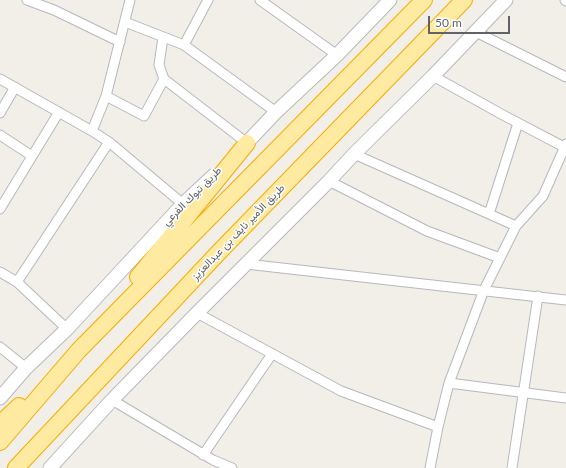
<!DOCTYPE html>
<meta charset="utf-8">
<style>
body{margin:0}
#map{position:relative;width:566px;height:468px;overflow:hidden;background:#f1efe8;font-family:Lato,sans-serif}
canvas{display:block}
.scale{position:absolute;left:428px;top:16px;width:82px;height:18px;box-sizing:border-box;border:2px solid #5f6368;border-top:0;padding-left:5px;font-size:12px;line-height:14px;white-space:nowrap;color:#5f6368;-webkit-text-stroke:3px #fff;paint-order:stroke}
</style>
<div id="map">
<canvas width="566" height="468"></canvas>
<div class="scale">50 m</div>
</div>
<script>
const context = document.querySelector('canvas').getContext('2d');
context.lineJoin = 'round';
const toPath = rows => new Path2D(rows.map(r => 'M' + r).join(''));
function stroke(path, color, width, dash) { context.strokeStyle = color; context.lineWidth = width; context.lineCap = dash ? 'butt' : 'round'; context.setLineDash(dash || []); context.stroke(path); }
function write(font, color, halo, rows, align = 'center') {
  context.font = font + ' Lato,Vazirmatn,sans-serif'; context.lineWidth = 3; context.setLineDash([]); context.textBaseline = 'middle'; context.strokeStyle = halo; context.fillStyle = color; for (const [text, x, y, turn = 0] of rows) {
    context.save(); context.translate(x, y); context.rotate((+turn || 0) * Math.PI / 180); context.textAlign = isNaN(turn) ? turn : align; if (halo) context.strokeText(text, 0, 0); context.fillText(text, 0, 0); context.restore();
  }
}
const minor = toPath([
 [27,0,54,10,120,42],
 [260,0,337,55],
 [565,0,566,1],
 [125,22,184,45,276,112],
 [476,32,566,77],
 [163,37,159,65,164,79,247,143],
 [184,45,208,0],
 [433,76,503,115,566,148],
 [0,79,92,131,109,142,183,204],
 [106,96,144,116,164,79],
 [0,113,15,87],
 [92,131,106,96,130,0],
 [0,135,32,156],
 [354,154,516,226],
 [329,181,427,231,500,258],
 [0,209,59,112],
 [489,214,518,123],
 [246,264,566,300],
 [0,272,17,282,67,329],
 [17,282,109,142],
 [197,313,341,391,438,427],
 [0,347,26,368],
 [449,383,566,398],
 [112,400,213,460,232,468],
 [203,455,272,354],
 [430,468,438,427,449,383,484,290,516,226,543,196,566,144],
 [512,468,538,296]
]);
const secondary = toPath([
 [240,150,276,112,337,55,390,0],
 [0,398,26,368,67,329,183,204,213,176],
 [50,468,112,400,197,313,329,181,354,154,433,76,506,0]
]);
const trunk = toPath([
 [138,277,247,143],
 [0,424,19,406],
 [0,442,79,350,424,0],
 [16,468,220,251,464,0]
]);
stroke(minor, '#b5b8bc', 11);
stroke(secondary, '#b6babf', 15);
stroke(trunk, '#f9ab00', 18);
stroke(minor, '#fff', 9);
stroke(secondary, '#fff', 13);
stroke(trunk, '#feeaa1', 16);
write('11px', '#5f6368', '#fff', [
 ["طريق تبوك الفرعي",192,196,-45],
 ["طريق الأمير نايف بن عبدالعزيز",238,232,-46]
]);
</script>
